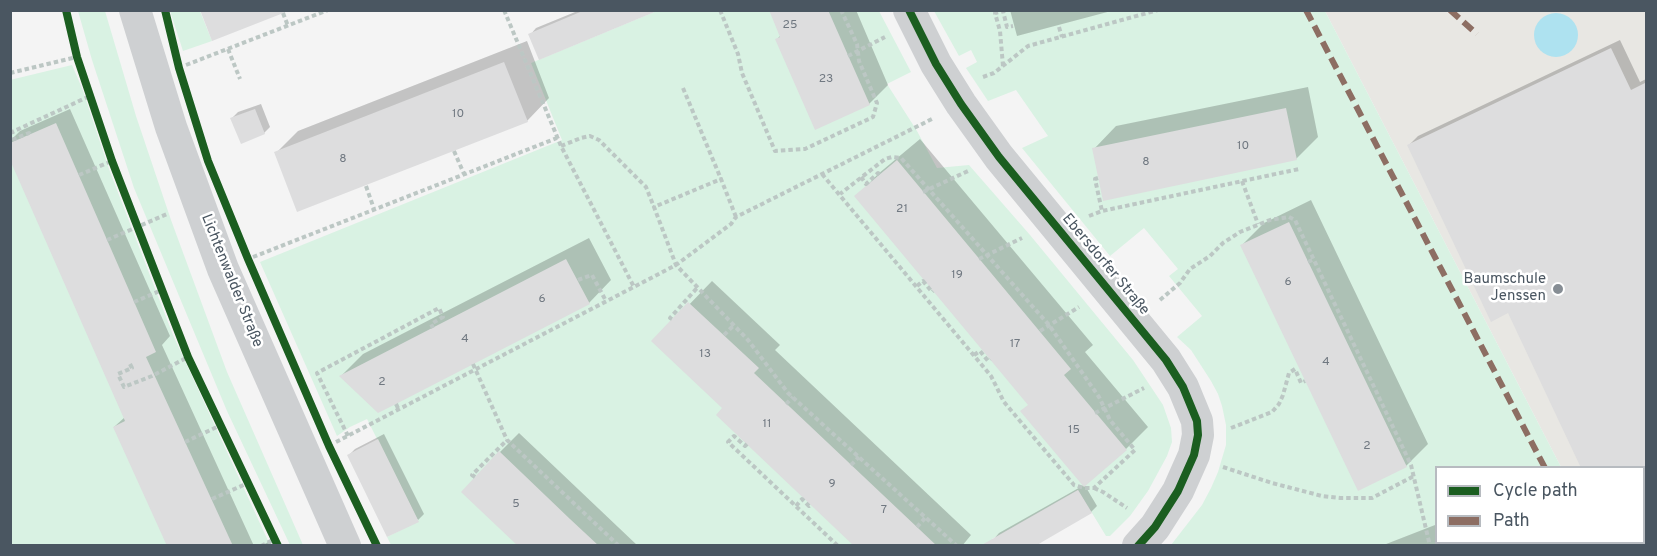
<!DOCTYPE html>
<meta charset="utf-8">
<style>
body{margin:0}
#map{position:relative;width:1657px;height:556px;overflow:hidden;background:#f4f4f4;font-family:Overpass,sans-serif}
canvas{display:block}
.frame{position:absolute;inset:0;border:12px solid #4a5661;pointer-events:none}
.legend{position:absolute;left:1435px;top:466px;width:210px;height:78px;box-sizing:border-box;background:#fff;border:2px solid #b7bbc0;margin:0;padding:8px 10px;list-style:none;font-size:18px;color:#4a5661}
.legend li{display:flex;align-items:center;gap:12px;height:30px}
.legend b{width:30px;border:2px solid #b7bbc0}
</style>
<div id="map">
<canvas width="1657" height="556"></canvas>
<div class="frame"></div>
<ul class="legend">
<li><b style="height:8px;background:#1b5e20"></b>Cycle path</li>
<li><b style="height:8px;background:#8d6e63"></b>Path</li>
</ul>
</div>
<script>
const context = document.querySelector('canvas').getContext('2d');
context.lineJoin = 'round';
function paint(path, color) { context.fillStyle = color; context.fill(path, 'evenodd'); }
const toPath = rows => new Path2D(rows.map(r => 'M' + r).join(''));
function stroke(path, color, width, dash) { context.strokeStyle = color; context.lineWidth = width; context.lineCap = dash ? 'butt' : 'round'; context.setLineDash(dash || []); context.stroke(path); }
function write(font, color, halo, rows, align = 'center') {
  context.font = font + ' Overpass,sans-serif'; context.lineWidth = 5; context.setLineDash([]); context.textBaseline = 'middle'; context.strokeStyle = halo; context.fillStyle = color; for (const [text, x, y, turn = 0] of rows) {
    context.save(); context.translate(x, y); context.rotate((+turn || 0) * Math.PI / 180); context.textAlign = isNaN(turn) ? turn : align; if (halo) context.strokeText(text, 0, 0); context.fillText(text, 0, 0); context.restore();
  }
}
paint(toPath([
 [1325,11,1646,11,1646,545,1602,545,1600,543,1644,542,1644,468,1561,467]
]), '#e8e7e3');
paint(toPath([
 [659,10,879,11,911,72,887,84,917,131,937,168,969,165,1030,235,1133,360,1163,405,1171,428,1172,442,1167,456,1148,491,1130,516,1110,536,1106,536,1078,490,992,539,995,545,391,545,387,537,418,521,367,419,350,427,337,436,260,262,562,140,531,63],
 [78,11,105,11,136,116,171,220,227,372,303,545,290,545,227,411,134,188,92,60],
 [170,11,200,11,212,41,183,51],
 [934,11,1325,11,1561,467,1436,468,1436,542,1600,542,1602,545,1171,545,1202,505,1211,488,1218,472,1226,445,1226,425,1222,406,1218,394,1211,381,1191,350,1177,337,1202,316,1169,276,1178,269,1144,228,1110,256,1022,148,1048,136,1016,90,988,101,966,68,977,62,971,50,959,56],
 [72,65,82,88,109,169,173,335,270,545,11,545,10,80]
]), '#d9f2e3');
paint(toPath([
 '1534 35a22 22 0 1 1 44 0a22 22 0 1 1-44 0Z'
]), '#aee2f0');
paint(toPath([
 [580,10,655,10,530,35,536,28],
 [771,10,856,10,888,85,869,104,776,40,781,35],
 [1010,10,1115,10,1017,36],
 [1620,40,1640,82,1646,79,1646,528,1644,529,1644,468,1509,311,1409,145,1418,136],
 [527,41,549,98,527,121,276,153,298,131],
 [1308,87,1318,137,1296,159,1094,149,1116,126],
 [261,104,270,127,264,133,232,118,238,112],
 [70,109,170,336,162,345,254,546,169,546,114,427,125,417,10,157,10,141,20,131],
 [920,139,1093,345,1085,352,1148,427,1126,449,1084,484,1097,506,1091,512,993,540,999,533,1084,485,1030,404,856,197,878,174],
 [1311,200,1428,444,1406,466,1242,245,1264,223],
 [589,238,611,280,589,303,341,376,363,354],
 [712,281,780,345,775,350,971,535,962,546,857,546,724,408,654,341],
 [519,433,638,546,520,546,500,452],
 [384,434,424,514,418,520,349,455,355,449],
 [1435,525,1436,542,1442,542,1443,546,1381,546],
 [270,541,272,546,261,546],
 [1486,542,1500,542,1494,546,1488,546]
]), '#0003');
paint(toPath([
 [200,10,285,10,286,12,212,41],
 [585,10,657,10,657,11,539,60,528,34],
 [769,10,828,10,870,105,815,130,775,39,780,37],
 [1611,48,1631,90,1647,82,1647,468,1581,468,1508,313,1491,322,1407,145],
 [504,62,528,122,297,212,274,152],
 [1286,108,1297,160,1103,201,1092,148],
 [255,109,265,134,241,144,230,118],
 [56,123,156,352,146,357,233,546,167,546,113,427,125,421,10,160,10,143],
 [897,160,1071,369,1064,375,1127,450,1084,487,1020,411,1028,405,854,196],
 [1289,222,1407,467,1358,491,1240,245],
 [566,259,590,304,396,404,378,413,339,376],
 [688,302,759,368,754,373,937,546,854,546,716,415,722,408,651,341],
 [378,439,419,522,387,537,347,455],
 [499,451,570,519,599,546,518,546,461,492],
 [1078,490,1092,513,1042,542,1036,546,980,546]
]), '#ddddde');
stroke(toPath([
 [504,10,561,146,634,287],
 [720,10,738,54,742,73,775,151,805,149,873,117,877,103,859,61,857,44,841,10],
 [283,13,288,26],
 [1059,27,1062,37],
 [228,49,240,79],
 [848,56,885,37],
 [186,65,328,10],
 [1003,66,1000,31,995,13,1003,11,1007,27,1013,26],
 [10,73,77,57],
 [983,77,994,73,1028,46,1158,10],
 [683,88,721,179],
 [30,134,29,133,14,139,12,132,90,96],
 [561,146,581,138,590,136,599,140,646,187,654,207],
 [454,151,464,174],
 [822,174,991,376,1004,402,1074,485,1084,488,1094,488,1135,450,1110,420,1099,397,1049,325,901,158,892,157,885,159,840,194],
 [79,175,112,161],
 [861,177,866,184,878,173,880,175],
 [1098,178,1095,179,1102,211],
 [1242,181,1258,224],
 [366,186,374,209],
 [923,192,968,171],
 [1089,216,1102,211,1299,169],
 [736,217,721,179,654,207,676,265,748,340,788,393,957,546],
 [107,240,167,214],
 [253,257,557,138],
 [979,259,1022,238],
 [1308,262,1314,259],
 [578,280,592,275,606,301],
 [917,286,923,281,932,292,933,291],
 [1160,300,1180,283,1190,269,1210,256,1223,243,1240,232,1270,220,1289,217,1295,220,1411,465,1430,546],
 [134,302,162,290],
 [672,319,670,318,697,288],
 [1040,331,1079,307],
 [724,335,734,325],
 [974,355,980,351,988,361,990,359],
 [130,364,132,368,118,374,124,387,152,376,188,357],
 [473,364,507,440,619,546],
 [396,404,399,410],
 [786,404,793,397],
 [1095,413,1144,388],
 [1231,428,1272,412,1279,404,1283,395,1289,373,1295,369,1301,383,1305,381],
 [348,436,317,373,439,308,443,317,431,324,433,328],
 [185,442,221,425],
 [336,442,676,265,731,224,736,217,932,119],
 [747,444,745,446,734,436,728,442,838,546],
 [851,465,859,457],
 [1223,467,1272,483,1322,496,1340,498,1372,498,1414,476],
 [475,477,472,475,507,440],
 [1094,488,1103,492,1127,508],
 [212,499,248,483],
 [796,506,802,499,809,506,811,504],
 [917,527,926,517],
 [261,546,275,539]
]), '#bcc7c4', 4, [4.5, 3]);
stroke(toPath([
 [1630,546,1636,542]
]), '#ced0d2', 16);
stroke(toPath([
 [135,10,171,127,223,269,345,546],
 [909,10,936,64,961,104,999,157,1166,360,1183,387,1197,421,1198,435,1194,455,1178,491,1155,527,1138,546]
]), '#ced0d2', 32);
stroke(toPath([
 [1306,10,1545,468],
 [1450,10,1477,34],
 [1585,542,1586,546]
]), '#8d6e63', 6, [12, 6]);
stroke(toPath([
 [66,10,77,57,112,161,188,357,278,546],
 [165,10,179,68,208,161,248,259,329,446,377,546],
 [909,10,936,64,961,104,999,157,1166,360,1183,387,1197,421,1198,435,1194,455,1178,491,1155,527,1138,546]
]), '#1b5e20', 8);
for (const [x, y, r, color] of [
 [1558,289,6,"#868d94"]
]) { const dot = new Path2D(); dot.arc(x, y, r, 0, 2 * Math.PI); context.fillStyle = color; context.fill(dot); stroke(dot, '#fff', 2); }
write('12px', '#707881', null, [
 ["25",790,26],
 ["23",826,80],
 ["10",458,115],
 ["10",1243,147],
 ["8",343,160],
 ["8",1146,163],
 ["21",902,210],
 ["19",957,276],
 ["6",1288,283],
 ["6",542,300],
 ["4",465,340],
 ["17",1015,345],
 ["13",705,355],
 ["4",1326,363],
 ["2",382,383],
 ["11",767,425],
 ["15",1074,431],
 ["2",1367,447],
 ["9",832,485],
 ["5",516,505],
 ["7",884,511]
]);
write('15px', '#4a5661', '#fff', [
 ["Ebersdorfer Straße",1105,265,50],
 ["Lichtenwalder Straße",231,281,68]
]);
write('15px', '#4a5661', '#fff', [
 ["Baumschule",1546,280],
 ["Jenssen",1546,297]
], 'right');
</script>
